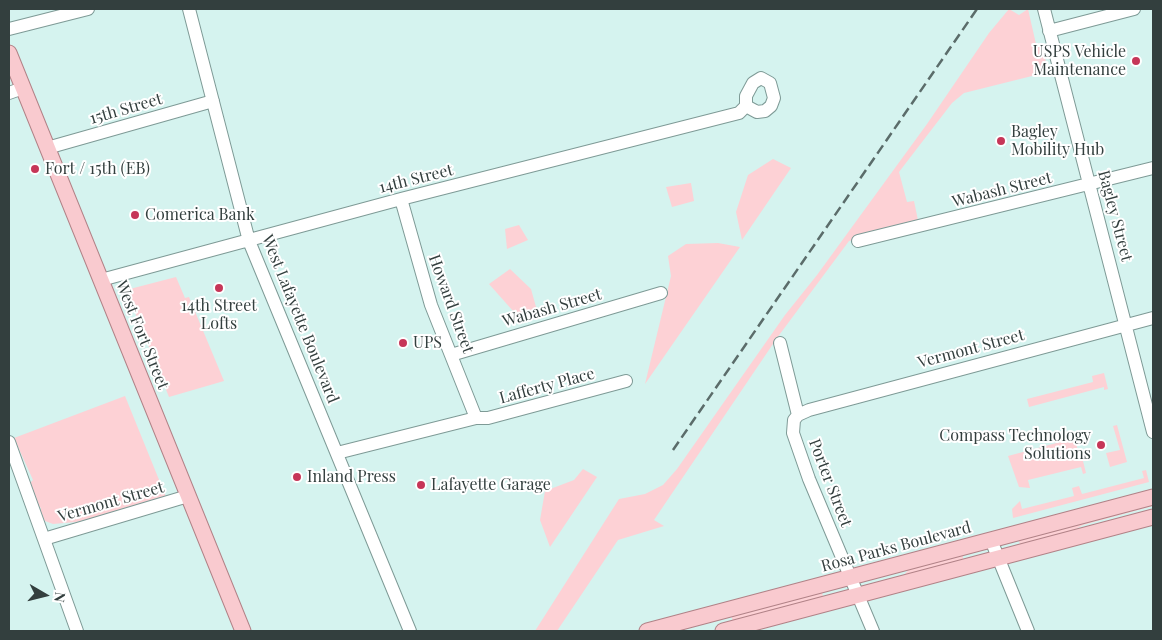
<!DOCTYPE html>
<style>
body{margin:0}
#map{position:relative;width:1162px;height:640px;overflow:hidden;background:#d5f3ef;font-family:"Playfair Display",serif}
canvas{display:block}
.frame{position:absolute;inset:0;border:10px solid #333f3e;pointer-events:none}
.north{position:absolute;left:20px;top:570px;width:50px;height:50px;-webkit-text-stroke:4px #fff;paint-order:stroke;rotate:98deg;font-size:14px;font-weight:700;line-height:20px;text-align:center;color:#333f3e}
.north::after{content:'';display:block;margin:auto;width:18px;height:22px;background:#333f3e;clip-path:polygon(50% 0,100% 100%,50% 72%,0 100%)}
</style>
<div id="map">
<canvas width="1162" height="640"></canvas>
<div class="frame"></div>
<div class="north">N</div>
</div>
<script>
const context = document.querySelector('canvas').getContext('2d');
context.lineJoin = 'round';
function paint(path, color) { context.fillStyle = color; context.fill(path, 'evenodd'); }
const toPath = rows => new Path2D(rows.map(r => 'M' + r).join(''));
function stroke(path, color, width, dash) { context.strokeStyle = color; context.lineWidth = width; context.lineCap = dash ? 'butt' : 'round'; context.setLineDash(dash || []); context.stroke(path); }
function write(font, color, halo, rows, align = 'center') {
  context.font = font + ' "Playfair Display",serif'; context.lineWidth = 4; context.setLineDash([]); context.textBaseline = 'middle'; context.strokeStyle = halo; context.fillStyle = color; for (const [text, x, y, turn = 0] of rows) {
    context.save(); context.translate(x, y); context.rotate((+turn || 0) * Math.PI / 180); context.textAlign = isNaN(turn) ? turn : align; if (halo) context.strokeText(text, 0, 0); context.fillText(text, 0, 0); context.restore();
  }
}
paint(toPath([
 [1009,9,1019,15,1028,9,1036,44,1042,43,1048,72,964,93,952,103,899,172,907,202,914,201,919,225,849,241,777,338,654,520,664,526,618,540,557,631,535,631,619,499,645,494,663,485,677,469,785,315,817,275,927,124,989,33],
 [773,159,791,168,742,240,736,212,748,175],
 [691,183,694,201,672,207,666,187],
 [519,225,528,240,507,249,505,229],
 [718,243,740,247,645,384,671,276,668,256,686,244],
 [510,269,531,289,538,314,521,320,489,284],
 [176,277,185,298,189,297,224,381,169,397,126,290],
 [1104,373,1108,389,1104,390,1104,387,1029,407,1027,399,1093,382,1092,376],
 [125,396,166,497,121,509,119,513,76,522,53,524,45,521,40,511,41,508,37,505,30,483,33,480,14,438],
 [1117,425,1127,462,1110,467,1106,453,1120,450,1113,426],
 [1075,438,1080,461,1083,461,1086,473,1083,474,1081,467,1028,480,1030,488,1019,487,1008,456],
 [583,469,597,477,550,547,540,520,545,491,574,480],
 [1146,470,1149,482,1013,518,1012,509,1020,501,1022,509,1074,496,1072,488,1079,486,1082,494,1144,478,1142,471],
 [1153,503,1153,506,1083,525,1067,534,1021,545,1019,542,1020,539],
 [963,555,963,560,904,575,910,568],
 [822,591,823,598,733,622,731,615]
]), '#fdd1d5');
const minor = toPath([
 [189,9,249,241,410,631],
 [1044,9,1153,432],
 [9,29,88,9],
 [1049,31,1134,9],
 [9,93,23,88],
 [47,148,213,101],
 [401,199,431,305,476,418],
 [858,241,1153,168],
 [101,280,401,199,739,113,746,106,746,96,753,83,761,78,770,83,774,98,771,106,765,111,757,112,746,106],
 [780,343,798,415,794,420,793,433,809,479,873,631],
 [451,355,661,293],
 [798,415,809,410,1153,318],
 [9,442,77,631],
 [337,453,476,418,488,418,626,381],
 [44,539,188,496],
 [991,540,1028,631]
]);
const major = toPath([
 [9,53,243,631],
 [647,631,1153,497],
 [723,631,1153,517]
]);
stroke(minor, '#7e9a96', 14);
stroke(major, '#b18287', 17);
stroke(minor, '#fff', 12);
stroke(major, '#f9cacf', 15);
stroke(toPath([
 [673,450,977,9]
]), '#5b6c6a', 2.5, [10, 5]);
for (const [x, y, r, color] of [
 [1136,61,5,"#c63658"],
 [1001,141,5,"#c63658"],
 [35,169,5,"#c63658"],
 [135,215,5,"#c63658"],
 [219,288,5,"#c63658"],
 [403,343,5,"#c63658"],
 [1101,445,5,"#c63658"],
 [297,477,5,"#c63658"],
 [421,485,5,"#c63658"]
]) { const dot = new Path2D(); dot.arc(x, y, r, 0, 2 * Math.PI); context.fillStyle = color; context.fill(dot); stroke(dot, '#fff', 2); }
write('16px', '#333f3e', '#fff', [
 ["USPS Vehicle",1126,52,"right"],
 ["Maintenance",1126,70,"right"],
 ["Bagley",1011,132],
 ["Mobility Hub",1011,150],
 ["Fort / 15th (EB)",45,169],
 ["Comerica Bank",145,215],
 ["14th Street",219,306,"center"],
 ["Lofts",219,324,"center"],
 ["UPS",413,343],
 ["Compass Technology",1091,436,"right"],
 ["Solutions",1091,454,"right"],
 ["Inland Press",307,477],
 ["Lafayette Garage",431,485]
], 'left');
write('16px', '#333f3e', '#fff', [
 ["15th Street",126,109,-16],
 ["14th Street",416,179,-14],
 ["Wabash Street",1002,190,-14],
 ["Bagley Street",1115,216,75],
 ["Howard Street",451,304,70],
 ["Wabash Street",552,308,-16],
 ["West Lafayette Boulevard",300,319,68],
 ["West Fort Street",142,335,68],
 ["Vermont Street",971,349,-15],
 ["Lafferty Place",547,386,-15],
 ["Porter Street",830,483,69],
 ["Vermont Street",111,502,-16],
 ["Rosa Parks Boulevard",896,547,-15]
]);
</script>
